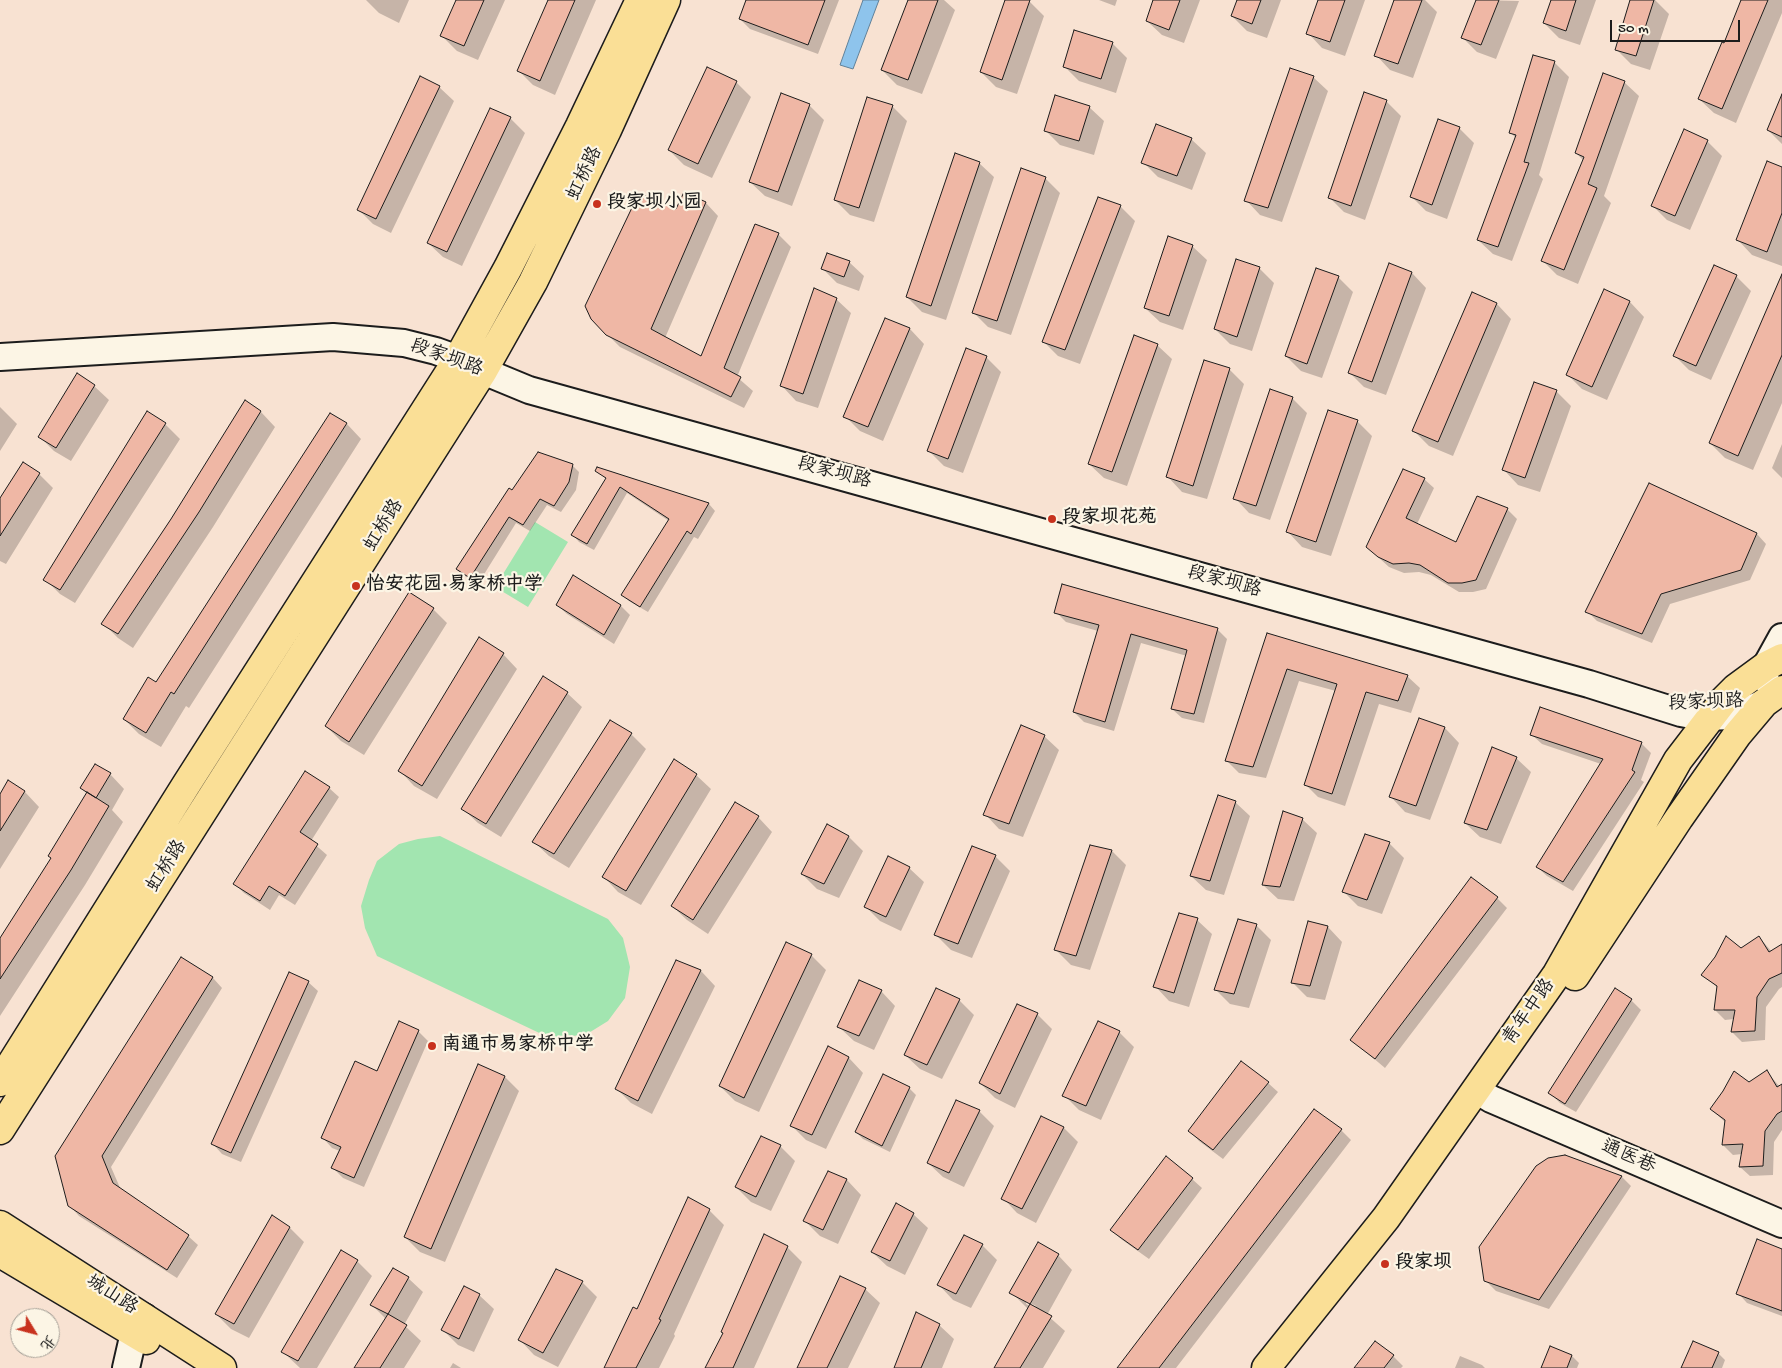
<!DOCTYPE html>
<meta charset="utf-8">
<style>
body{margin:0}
#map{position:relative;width:1782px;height:1368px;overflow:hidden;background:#f8e2d2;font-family:"Gochi Hand","LXGW WenKai TC",sans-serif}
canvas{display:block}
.north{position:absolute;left:10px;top:1308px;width:50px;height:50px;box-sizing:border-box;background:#fcf5e5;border:1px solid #a29e95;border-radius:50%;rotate:127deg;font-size:14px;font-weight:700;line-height:20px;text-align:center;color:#1c1c1c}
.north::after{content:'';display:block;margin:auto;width:18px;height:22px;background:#c8321e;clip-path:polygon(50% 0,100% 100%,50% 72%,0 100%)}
.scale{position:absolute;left:1610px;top:20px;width:130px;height:22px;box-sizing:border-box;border:2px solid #1c1c1c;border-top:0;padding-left:6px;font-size:15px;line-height:18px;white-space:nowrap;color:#1c1c1c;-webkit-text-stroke:4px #fcf5e5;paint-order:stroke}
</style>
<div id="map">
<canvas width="1782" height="1368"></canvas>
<div class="north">北</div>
<div class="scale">50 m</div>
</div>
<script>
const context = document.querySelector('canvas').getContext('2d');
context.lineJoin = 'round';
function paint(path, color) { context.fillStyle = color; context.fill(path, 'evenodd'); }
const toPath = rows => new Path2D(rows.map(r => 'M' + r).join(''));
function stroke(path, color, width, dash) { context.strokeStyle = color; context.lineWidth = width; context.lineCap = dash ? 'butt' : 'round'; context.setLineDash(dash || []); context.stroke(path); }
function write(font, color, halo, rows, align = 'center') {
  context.font = font + ' "Gochi Hand","LXGW WenKai TC",sans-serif'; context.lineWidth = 4.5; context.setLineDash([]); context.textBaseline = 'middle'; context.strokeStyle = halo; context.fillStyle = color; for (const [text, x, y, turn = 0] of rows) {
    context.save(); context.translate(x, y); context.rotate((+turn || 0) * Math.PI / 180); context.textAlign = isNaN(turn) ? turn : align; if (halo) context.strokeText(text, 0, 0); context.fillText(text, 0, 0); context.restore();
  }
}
paint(toPath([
 [535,522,568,542,528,607,495,587],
 [440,836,608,919,623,938,630,967,625,998,608,1021,587,1034,552,1039,377,956,365,928,361,906,369,880,377,861,399,844,418,839]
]), '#a2e5b0');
const water = toPath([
 [863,0,879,0,853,69,840,65,863,0]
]);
paint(water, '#8ec4ec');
stroke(water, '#608199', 1);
paint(toPath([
 [366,0,409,0,399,23,379,13],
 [458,0,505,0,478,60,457,51,442,36],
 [549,0,596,0,555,95,533,85,518,70],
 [747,0,839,0,818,54,750,29,740,19],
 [909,0,944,0,955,10,922,94,897,85,882,70],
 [1006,0,1029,1,1044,16,1017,94,996,87,981,72],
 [1099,0,1117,0,1115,6],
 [1155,0,1200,0,1184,43,1162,35,1147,21],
 [1238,0,1281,0,1267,38,1247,31,1232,16],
 [1320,0,1365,0,1345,56,1322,48,1308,33],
 [1396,0,1425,0,1437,12,1413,78,1390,70,1376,55],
 [1479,0,1519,1,1496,59,1477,52,1463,38],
 [1552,0,1596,0,1580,45,1559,38,1544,23],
 [1632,0,1655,0,1669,14,1650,70,1631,64,1616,49],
 [1742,0,1782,0,1782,13,1736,123,1714,113,1699,99,1724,45],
 [1112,43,1127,58,1116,93,1079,81,1064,66],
 [1554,62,1569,77,1539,175,1543,179,1512,261,1493,254,1478,240,1516,138,1510,132],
 [1313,77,1328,91,1282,222,1260,215,1246,200],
 [736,82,751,97,712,178,684,165,669,150],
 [1624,82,1639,96,1604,196,1611,203,1578,284,1557,275,1542,260,1584,161,1576,153],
 [439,87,454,101,391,233,373,224,359,210],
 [1782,97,1782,144,1768,130],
 [1386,101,1401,116,1365,220,1344,212,1329,197],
 [809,105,824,120,792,206,765,196,750,182],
 [892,106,907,121,874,222,850,215,835,200],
 [1089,107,1104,121,1094,155,1060,145,1045,130],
 [510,118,525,133,462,266,443,257,428,243],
 [1459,128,1474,143,1447,219,1426,211,1411,196],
 [1191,139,1206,153,1192,190,1158,177,1143,162],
 [1707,141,1722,156,1690,230,1667,220,1653,206],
 [979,163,994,177,946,320,922,312,907,297],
 [1782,168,1782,266,1752,255,1738,240],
 [1045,178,1060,193,1011,335,988,327,973,312],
 [684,194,706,203,718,216,665,338,702,358,778,234,791,247,737,377,753,391,744,408,620,347,607,334,677,210],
 [1120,206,1135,221,1080,364,1058,356,1043,341],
 [1192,246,1207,260,1183,330,1160,322,1145,308],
 [849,262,864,276,859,291,837,283,823,269],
 [1390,265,1412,273,1426,288,1386,395,1364,387,1350,373],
 [1259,268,1274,283,1252,351,1230,344,1215,329],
 [1736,276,1751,291,1711,380,1689,370,1674,355],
 [1338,277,1353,292,1322,378,1301,371,1286,356],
 [1605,291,1630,302,1644,317,1607,400,1582,389,1567,374],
 [836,299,851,313,818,408,796,401,782,386],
 [1782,299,1782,403,1753,470,1725,458,1710,443],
 [1497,304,1511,319,1453,456,1429,446,1414,431],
 [886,319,910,329,924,344,883,441,860,431,845,416],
 [1157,345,1172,359,1127,486,1104,478,1089,464],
 [986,357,1001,372,963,473,944,466,929,451],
 [1229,369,1244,384,1207,499,1182,492,1168,477],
 [94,386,109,400,71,461,54,451,39,436],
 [1556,391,1571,406,1540,492,1518,485,1504,470],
 [1292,398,1307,413,1270,520,1249,513,1235,498],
 [245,402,261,412,275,427,213,527,133,648,118,638,103,623,171,519],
 [0,407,17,424,0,451],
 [147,413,165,424,180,439,75,603,60,594,45,579],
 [330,414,347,424,361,439,189,708,186,706,161,747,139,734,124,719,157,684],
 [1357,421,1372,436,1331,556,1302,547,1288,532],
 [1782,444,1782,478,1772,468],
 [572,465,579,472,576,490,561,512,547,505,530,531,516,523,478,584,465,576,458,569,513,492],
 [598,468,709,504,715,511,698,539,694,537,648,612,629,601,622,594,669,521,627,493,594,550,579,542,573,535,606,479,596,470],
 [39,474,53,488,6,564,0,561,0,500],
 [1424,479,1434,488,1417,524,1457,543,1507,509,1517,519,1486,589,1473,592,1459,592,1431,575,1419,572,1404,573,1389,567,1367,547],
 [1757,534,1766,544,1750,580,1670,604,1652,643,1597,621,1587,611],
 [557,605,621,606,630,615,614,644,567,614],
 [433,609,447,623,364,755,341,741,326,726],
 [1056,612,1217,629,1227,639,1204,723,1182,718,1172,709,1187,656,1141,643,1114,731,1084,722,1074,712,1098,631,1066,622],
 [1267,634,1407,676,1420,688,1411,713,1379,704,1345,806,1318,797,1305,784,1336,691,1299,681,1266,778,1239,773,1226,760],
 [503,654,517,669,437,799,414,786,400,771],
 [567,693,582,707,501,837,478,823,463,809],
 [1420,720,1445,728,1459,743,1430,820,1405,812,1391,797],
 [610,722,631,734,646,749,569,868,549,856,534,842],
 [1532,735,1641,743,1651,753,1641,780,1644,782,1573,891,1547,876,1537,867,1601,764,1542,744],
 [1044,736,1059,750,1023,837,999,829,985,814],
 [1516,758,1531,772,1501,844,1480,837,1465,823],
 [110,774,124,789,112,810,123,822,85,885,0,1016,0,941,53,859,87,794,82,788],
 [696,775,711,789,641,905,618,892,604,877],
 [9,782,25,792,39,807,0,869,0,796],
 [329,788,339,797,311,841,327,855,295,905,279,895,270,910,244,893,235,884],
 [1235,802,1250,816,1224,895,1206,890,1191,876],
 [758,817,772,832,708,934,687,920,672,906],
 [1302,819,1317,833,1294,901,1278,899,1263,885],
 [849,837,863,851,839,898,817,889,802,874],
 [1389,843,1404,858,1382,914,1358,906,1343,891],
 [1112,851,1126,865,1090,970,1071,965,1056,950],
 [995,856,1010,871,972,958,951,950,936,935],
 [909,868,924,882,901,931,880,921,866,907],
 [1472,879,1497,898,1507,908,1385,1068,1352,1040],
 [1197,920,1212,934,1189,1007,1169,1001,1155,986],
 [1256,925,1271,940,1249,1008,1230,1004,1216,990],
 [1328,927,1342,942,1325,1000,1307,997,1292,982],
 [1759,937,1772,952,1782,946,1782,987,1779,989,1766,1007,1765,1040,1742,1042,1732,1032,1734,1019,1725,1020,1715,1010,1718,988,1703,975,1716,957,1741,949],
 [787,944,812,956,826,970,759,1112,735,1101,720,1086],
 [182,959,213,978,222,988,111,1167,121,1190,188,1236,198,1245,177,1278,79,1216,69,1205],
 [676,961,701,971,715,986,652,1114,631,1103,617,1089],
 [308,982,318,991,241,1162,222,1154,213,1144],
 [881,991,895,1006,874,1050,854,1041,839,1027],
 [959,1000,974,1015,942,1079,920,1069,905,1055],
 [1631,1000,1641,1010,1576,1112,1560,1103,1550,1093],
 [1037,1014,1052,1029,1015,1108,995,1098,980,1083],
 [418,1031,428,1041,364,1187,343,1178,333,1168,340,1151,332,1148,323,1138,378,1073],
 [1119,1032,1134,1047,1101,1120,1079,1110,1064,1095],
 [829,1048,849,1058,863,1073,826,1149,806,1140,792,1126],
 [479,1066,505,1077,519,1091,445,1262,420,1252,405,1237],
 [1767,1072,1780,1087,1782,1086,1782,1130,1774,1142,1773,1175,1750,1176,1740,1167,1742,1154,1733,1155,1723,1145,1726,1123,1711,1109],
 [1268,1083,1278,1092,1223,1159,1199,1141,1190,1131],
 [909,1088,916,1095,890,1152,863,1139,856,1132],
 [979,1111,994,1126,964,1187,943,1177,928,1163],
 [1064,1128,1078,1142,1036,1223,1017,1213,1003,1198],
 [1341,1130,1351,1140,1176,1368,1119,1368],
 [780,1146,795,1161,771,1211,751,1202,736,1187],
 [1565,1156,1622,1177,1631,1186,1549,1309,1496,1291,1486,1281],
 [829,1172,847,1180,861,1195,838,1244,820,1236,805,1221],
 [1192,1179,1202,1188,1149,1259,1121,1239,1111,1229],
 [709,1210,724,1225,674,1334,675,1336,659,1368,605,1368,637,1311],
 [913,1214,928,1228,905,1275,887,1266,872,1252],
 [290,1228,304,1242,249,1338,231,1329,216,1314],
 [982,1245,997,1260,971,1308,953,1300,939,1285],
 [787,1247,802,1262,754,1368,706,1368],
 [1782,1250,1782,1316,1747,1303,1738,1293],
 [342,1252,357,1261,372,1276,317,1368,300,1368,283,1352],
 [1058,1255,1072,1270,1047,1315,1065,1331,1043,1368,997,1368,1028,1309,1011,1292],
 [1026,1301,1036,1306,1034,1308,1026,1304],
 [408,1278,423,1292,404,1325,421,1341,404,1368,356,1368,386,1319,372,1305],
 [582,1282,597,1297,558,1367,534,1355,520,1340],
 [865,1289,880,1303,848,1368,798,1368],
 [479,1295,494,1309,474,1352,458,1345,443,1330],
 [939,1325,954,1339,942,1368,895,1368],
 [1551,1348,1572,1356,1579,1363,1577,1368,1542,1368],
 [1718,1353,1725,1360,1722,1368,1683,1368],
 [1393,1356,1403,1366,1401,1368,1355,1368],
 [1460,1356,1482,1365,1485,1368,1455,1368],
 [453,1363,461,1368,450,1368]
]), '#0003');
const building = toPath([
 [456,0,484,0,464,46,440,36,456,0],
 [548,0,575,0,540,81,517,71,548,0],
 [746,0,825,0,808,45,739,19,746,0],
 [908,0,938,0,908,80,881,70,908,0],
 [1005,0,1030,0,1002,80,980,72,1005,0],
 [1153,0,1180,0,1169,30,1146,21,1153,0],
 [1237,0,1261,0,1252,24,1231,16,1237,0],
 [1318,0,1345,0,1330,42,1306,34,1318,0],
 [1394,0,1422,0,1398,64,1374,56,1394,0],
 [1476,0,1499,0,1481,45,1461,38,1476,0],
 [1551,0,1576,0,1566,31,1543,23,1551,0],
 [1630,0,1654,0,1636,56,1615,50,1630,0],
 [1741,0,1768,0,1722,109,1698,99,1722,42,1724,43,1741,0],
 [1074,30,1113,42,1101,79,1063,67,1074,30],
 [1533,55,1555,61,1524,162,1529,163,1498,247,1477,240,1516,135,1509,133,1533,55],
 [707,67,737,81,698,164,668,150,707,67],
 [1290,68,1314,76,1268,208,1244,201,1290,68],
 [1603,73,1625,81,1588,184,1597,188,1564,270,1541,261,1584,157,1575,153,1603,73],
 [420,76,440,86,376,219,357,210,420,76],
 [1364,92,1387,100,1351,206,1328,198,1364,92],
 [781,93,810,104,778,192,749,182,781,93],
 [1782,94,1782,137,1767,130,1782,94],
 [1055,95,1090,106,1079,141,1044,131,1055,95],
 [867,97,893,105,859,208,834,200,867,97],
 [490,108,511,117,447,252,427,243,490,108],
 [1438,119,1460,127,1432,205,1410,197,1438,119],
 [1156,124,1192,138,1177,176,1141,163,1156,124],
 [1684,129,1708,140,1675,216,1651,206,1684,129],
 [955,153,980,162,931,306,906,297,955,153],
 [1767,161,1782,167,1782,213,1767,252,1736,240,1767,161],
 [1021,168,1046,177,997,321,972,313,1021,168],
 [684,192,706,202,651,329,701,356,755,224,779,233,724,368,741,377,731,397,606,335,591,319,585,306,639,193,676,209,684,192],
 [1098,197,1121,205,1065,350,1042,342,1098,197],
 [1168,236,1193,245,1169,316,1144,308,1168,236],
 [827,253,850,261,844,277,821,269,827,253],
 [1236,259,1260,267,1237,337,1214,329,1236,259],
 [1389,263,1412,272,1372,382,1348,373,1389,263],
 [1714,265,1737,275,1696,366,1673,356,1714,265],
 [1316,268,1339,276,1307,364,1285,356,1316,268],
 [1782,274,1782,355,1738,456,1709,443,1782,274],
 [814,288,837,298,803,394,780,386,814,288],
 [1604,289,1630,301,1592,387,1566,375,1604,289],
 [1472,292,1497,303,1438,442,1412,431,1472,292],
 [885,318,910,328,868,427,843,417,885,318],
 [1134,335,1158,344,1112,472,1088,464,1134,335],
 [966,348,987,356,948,459,927,451,966,348],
 [1204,360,1230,368,1193,486,1166,477,1204,360],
 [77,373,95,385,56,448,38,437,77,373],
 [1534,382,1557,390,1525,478,1502,470,1534,382],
 [1270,389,1293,397,1256,506,1233,499,1270,389],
 [245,400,261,411,199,512,118,634,101,624,171,519,245,400],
 [1328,410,1358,420,1316,542,1286,532,1328,410],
 [147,411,166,423,60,590,43,580,147,411],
 [330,413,347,423,174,694,171,692,146,733,123,719,148,677,156,682,330,413],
 [538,452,573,464,569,482,554,506,540,499,523,525,509,517,470,578,456,569,509,488,512,490,538,452],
 [23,462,40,473,0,536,0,498,23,462],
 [597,467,709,503,691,534,687,531,640,607,621,595,669,519,620,487,587,544,571,535,606,478,595,471,597,467],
 [1403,469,1425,478,1406,518,1456,542,1477,496,1508,508,1476,580,1462,583,1448,583,1420,565,1409,563,1393,564,1378,557,1366,547,1403,469],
 [1649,483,1757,533,1741,570,1661,594,1642,634,1585,612,1649,483],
 [573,575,621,605,604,635,556,605,573,575],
 [1062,584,1218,628,1194,714,1171,709,1187,650,1131,634,1105,722,1073,712,1099,625,1054,613,1062,584],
 [409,592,434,608,349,742,325,726,409,592],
 [1267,633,1408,675,1398,701,1366,692,1332,794,1304,785,1337,684,1287,669,1253,767,1225,761,1267,633],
 [479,637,504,653,422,786,398,771,479,637],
 [543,676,568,692,486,824,461,809,543,676],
 [1540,707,1642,742,1632,770,1635,772,1563,882,1536,867,1603,759,1530,735,1540,707],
 [1419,718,1445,727,1416,806,1389,797,1419,718],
 [610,720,632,733,554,854,532,842,610,720],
 [1021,725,1045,735,1009,824,983,815,1021,725],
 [1492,747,1517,757,1487,830,1464,823,1492,747],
 [674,759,697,774,626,891,602,877,674,759],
 [95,764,111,773,96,798,80,788,95,764],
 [305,771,330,787,300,832,318,844,285,896,269,886,260,901,233,884,305,771],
 [8,780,25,791,0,831,0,794,8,780],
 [87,792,109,806,71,870,0,979,0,938,51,858,48,856,87,792],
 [1218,795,1236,801,1210,881,1190,876,1218,795],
 [735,802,759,816,693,920,671,906,735,802],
 [1283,811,1303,818,1280,887,1262,885,1283,811],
 [827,824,849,836,824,884,801,874,827,824],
 [1365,834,1390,842,1367,900,1342,892,1365,834],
 [1090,845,1112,850,1076,956,1054,950,1090,845],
 [972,846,996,855,958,944,934,935,972,846],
 [888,856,910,867,886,917,864,907,888,856],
 [1471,877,1498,897,1375,1059,1350,1040,1471,877],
 [1179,913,1198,918,1174,993,1153,987,1179,913],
 [1238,919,1257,924,1234,994,1214,990,1238,919],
 [1308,921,1328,926,1310,986,1291,983,1308,921],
 [1726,936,1741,948,1759,936,1769,952,1782,944,1782,973,1769,979,1757,997,1755,1031,1731,1032,1735,1010,1714,1010,1717,986,1701,975,1715,957,1726,936],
 [786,942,812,954,744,1098,719,1086,786,942],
 [181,957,213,977,102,1156,113,1183,189,1235,167,1270,68,1206,55,1156,181,957],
 [676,960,701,970,638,1101,615,1089,676,960],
 [289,972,309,981,231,1153,211,1144,289,972],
 [859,980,882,990,859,1036,837,1027,859,980],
 [936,988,960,999,927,1065,904,1055,936,988],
 [1615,988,1632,999,1565,1104,1548,1093,1615,988],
 [1017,1004,1038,1013,1000,1094,979,1083,1017,1004],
 [399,1021,419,1030,354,1178,331,1168,341,1147,321,1138,355,1061,377,1071,399,1021],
 [1098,1021,1120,1031,1086,1106,1062,1096,1098,1021],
 [828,1046,849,1057,812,1135,790,1126,828,1046],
 [1241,1061,1269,1082,1213,1150,1188,1131,1241,1061],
 [478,1064,505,1076,431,1249,404,1237,478,1064],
 [1767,1070,1777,1087,1782,1084,1782,1111,1777,1114,1765,1131,1763,1166,1739,1167,1743,1144,1722,1145,1725,1120,1710,1109,1723,1091,1734,1071,1749,1082,1767,1070],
 [883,1074,910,1087,882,1146,855,1132,883,1074],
 [956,1100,980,1110,949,1173,927,1163,956,1100],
 [1314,1109,1342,1129,1159,1368,1117,1368,1314,1109],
 [1041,1116,1064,1127,1022,1209,1001,1199,1041,1116],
 [761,1136,781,1145,756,1197,735,1187,761,1136],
 [1565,1155,1622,1176,1539,1300,1484,1281,1479,1247,1536,1166,1548,1158,1565,1155],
 [1166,1156,1193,1178,1138,1250,1110,1230,1166,1156],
 [828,1171,847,1179,823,1230,803,1221,828,1171],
 [688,1197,710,1209,659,1319,661,1320,636,1368,604,1368,633,1307,637,1309,688,1197],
 [896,1203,914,1213,890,1261,871,1252,896,1203],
 [272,1215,290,1227,234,1324,215,1314,272,1215],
 [764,1234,788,1246,733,1368,705,1368,723,1333,721,1332,764,1234],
 [964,1235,983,1244,956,1294,937,1285,964,1235],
 [1757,1239,1782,1249,1782,1311,1736,1294,1757,1239],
 [1038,1242,1059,1254,1030,1304,1009,1293,1038,1242],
 [341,1250,358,1260,298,1361,281,1352,341,1250],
 [393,1268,409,1277,388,1314,370,1305,393,1268],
 [556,1269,583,1281,543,1353,518,1340,556,1269],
 [840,1276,866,1288,827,1368,797,1368,840,1276],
 [464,1286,480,1294,459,1339,441,1330,464,1286],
 [1030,1304,1052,1316,1020,1368,994,1368,1030,1304],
 [916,1312,940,1324,921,1368,894,1368,916,1312],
 [388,1314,407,1325,380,1368,354,1368,388,1314],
 [1375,1341,1394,1355,1384,1368,1354,1368,1375,1341],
 [1693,1341,1719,1352,1712,1368,1681,1368,1693,1341],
 [1550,1346,1572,1355,1567,1368,1541,1368,1550,1346]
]);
paint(building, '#efb7a5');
stroke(building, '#1c1c1c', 1);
const minor = toPath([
 [0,357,333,337,404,343,436,351,458,359,483,371,529,390,1589,684,1681,713,1702,717,1732,716,1764,703],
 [1765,679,1766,666,1782,637],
 [1476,1090,1491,1099,1782,1224],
 [126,1368,134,1333,144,1317]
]);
const major = toPath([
 [1575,976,1679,818,1737,735,1764,703,1782,690],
 [0,1082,186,785,458,359,508,268,580,126,640,0],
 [0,1130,483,371,533,282,607,130,666,0],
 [0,1225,222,1368],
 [0,1253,146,1340],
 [1266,1368,1386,1218,1557,974,1678,760,1724,700,1736,688,1766,666,1782,658]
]);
stroke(minor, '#1c1c1c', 30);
stroke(major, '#1c1c1c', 31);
stroke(minor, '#fcf5e5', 26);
stroke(major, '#fadf96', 28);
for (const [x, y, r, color] of [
 [597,204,5,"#c8321e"],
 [1052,519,5,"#c8321e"],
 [356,586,5,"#c8321e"],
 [432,1046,5,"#c8321e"],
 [1385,1264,5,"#c8321e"]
]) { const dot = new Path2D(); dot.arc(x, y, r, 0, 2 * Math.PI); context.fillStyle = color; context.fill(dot); stroke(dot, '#fcf5e5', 2); }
write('19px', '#1c1c1c', '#fcf5e5', [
 ["虹桥路",586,174,-64],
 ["段家坝路",446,359,20],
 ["段家坝路",834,474,15],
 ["虹桥路",385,526,-58],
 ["段家坝路",1224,583,15],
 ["段家坝路",1706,704,-2],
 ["虹桥路",168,867,-57],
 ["青年中路",1530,1013,-55],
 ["通医巷",1628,1158,23],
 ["城山路",111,1296,33]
]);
write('bold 19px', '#1c1c1c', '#fcf5e5', [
 ["段家坝小园",607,204],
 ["段家坝花苑",1062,519],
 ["怡安花园·易家桥中学",366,586],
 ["南通市易家桥中学",442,1046],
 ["段家坝",1395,1264]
], 'left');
</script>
